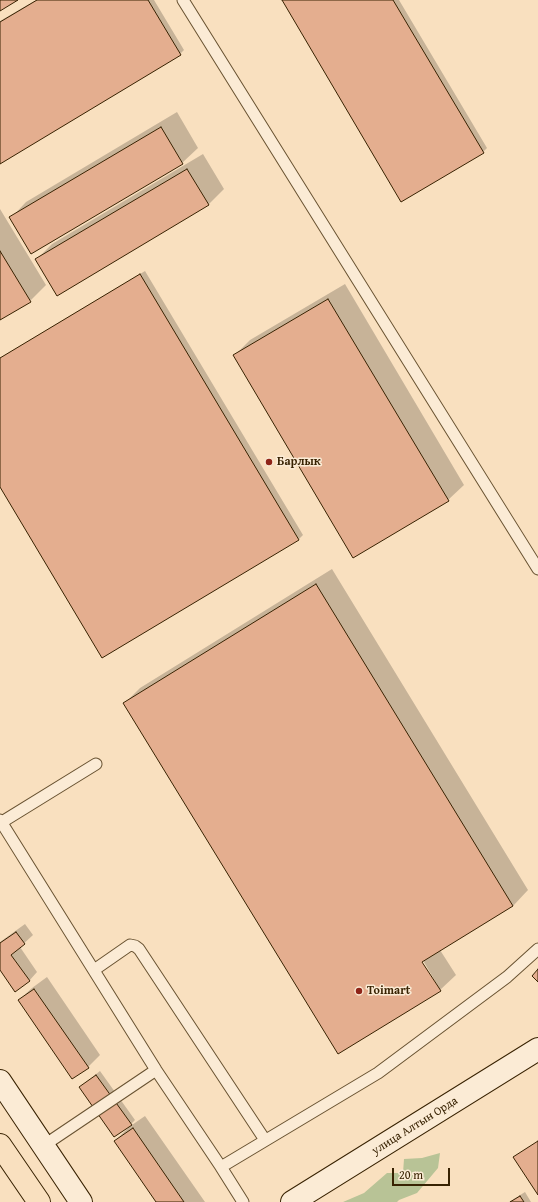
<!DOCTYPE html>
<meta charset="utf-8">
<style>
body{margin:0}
#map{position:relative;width:538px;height:1202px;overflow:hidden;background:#f9e0bf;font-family:"Gentium Book Plus",serif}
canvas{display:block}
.scale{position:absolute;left:392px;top:1168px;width:58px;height:18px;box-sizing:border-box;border:2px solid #382202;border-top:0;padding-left:5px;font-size:12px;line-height:14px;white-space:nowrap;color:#382202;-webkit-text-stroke:3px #fbebd5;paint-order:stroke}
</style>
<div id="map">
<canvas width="538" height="1202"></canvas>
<div class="scale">20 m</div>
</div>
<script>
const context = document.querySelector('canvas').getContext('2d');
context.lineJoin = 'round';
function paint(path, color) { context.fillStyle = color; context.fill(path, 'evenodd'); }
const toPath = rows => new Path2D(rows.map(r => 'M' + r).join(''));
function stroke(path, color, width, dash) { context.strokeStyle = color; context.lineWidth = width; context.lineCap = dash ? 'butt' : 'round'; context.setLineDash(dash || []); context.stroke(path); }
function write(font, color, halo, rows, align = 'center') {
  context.font = font + ' "Gentium Book Plus",serif'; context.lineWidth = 3; context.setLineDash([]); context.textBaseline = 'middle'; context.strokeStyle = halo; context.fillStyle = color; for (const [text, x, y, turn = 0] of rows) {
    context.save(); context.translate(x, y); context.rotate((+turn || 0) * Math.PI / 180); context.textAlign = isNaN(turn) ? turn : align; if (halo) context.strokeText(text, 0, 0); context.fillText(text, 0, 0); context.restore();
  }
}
paint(toPath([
 [440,1153,438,1168,417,1193,399,1200,397,1202,343,1202,364,1193,387,1173,403,1173,404,1159,422,1158]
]), '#b8c396');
paint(toPath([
 [36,0,154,0,184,50,180,54,0,162,0,21],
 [283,0,399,0,487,148,483,152],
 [177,112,198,148,182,163,11,218,26,202],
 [203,154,224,189,208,205,37,259,52,244],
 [0,209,46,285,30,301,0,319],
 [145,271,303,535,299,539,103,657,0,485,0,358],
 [345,284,464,485,448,500,235,355,250,340],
 [332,569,528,890,513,906,440,950,456,975,440,990,124,704,140,688],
 [421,957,439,988,437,988,419,958],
 [25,924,33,935,20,947,37,972,29,981,0,968,0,942],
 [47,977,100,1055,88,1067,19,1000,32,988],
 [100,1071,135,1120,129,1126,80,1087],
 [145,1116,205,1202,157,1202,115,1141,129,1127],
 [525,1192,531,1202,509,1202]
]), '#0003');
const building = toPath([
 [0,0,18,0,0,11,0,0],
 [37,0,148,0,181,55,0,164,0,22,37,0],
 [282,0,393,0,484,153,401,202,282,0],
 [161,127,183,164,31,254,9,217,161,127],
 [187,169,209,205,57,296,35,259,187,169],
 [0,251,31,302,0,320,0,251],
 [140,274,299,540,102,658,0,487,0,358,140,274],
 [328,299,449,501,353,558,233,355,328,299],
 [316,584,513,906,422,962,441,991,338,1054,123,703,316,584],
 [16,932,25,944,11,955,30,981,15,992,0,970,0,943,16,932],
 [538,969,538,982,532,976,538,969],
 [34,989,89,1068,72,1079,18,1000,34,989],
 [96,1075,132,1125,114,1137,79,1087,96,1075],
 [133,1128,184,1202,156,1202,114,1141,133,1128],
 [538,1141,538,1195,513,1157,538,1141],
 [520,1196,524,1202,510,1202,520,1196]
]);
paint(building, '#e4ae8f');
stroke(building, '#382202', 1);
const lane = toPath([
 [183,0,538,569],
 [0,820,156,1070,221,1167,378,1073,507,977,538,949],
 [2,822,96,764],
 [94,970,130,945,135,946,139,949,265,1140],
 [43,1146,156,1070],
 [221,1167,243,1202]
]);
const secondary = toPath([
 [0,1081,81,1202],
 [292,1202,538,1049]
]);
const highway = toPath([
 [0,1145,39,1202]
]);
stroke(lane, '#685231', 13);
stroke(secondary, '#382202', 24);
stroke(highway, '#382202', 24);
stroke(lane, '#fbebd5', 11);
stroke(secondary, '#fbebd5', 22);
stroke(highway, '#f9e0bf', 22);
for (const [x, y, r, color] of [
 [269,462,4,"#8f2418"],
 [359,991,4,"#8f2418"]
]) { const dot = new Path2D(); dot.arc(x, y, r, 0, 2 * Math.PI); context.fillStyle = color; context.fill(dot); stroke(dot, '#fbebd5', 1.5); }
write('bold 12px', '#382202', '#fbebd5', [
 ["Барлык",277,462],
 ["Toimart",367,991]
], 'left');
write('12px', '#382202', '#fbebd5', [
 ["улица Алтын Орда",415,1126,-32]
]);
</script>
